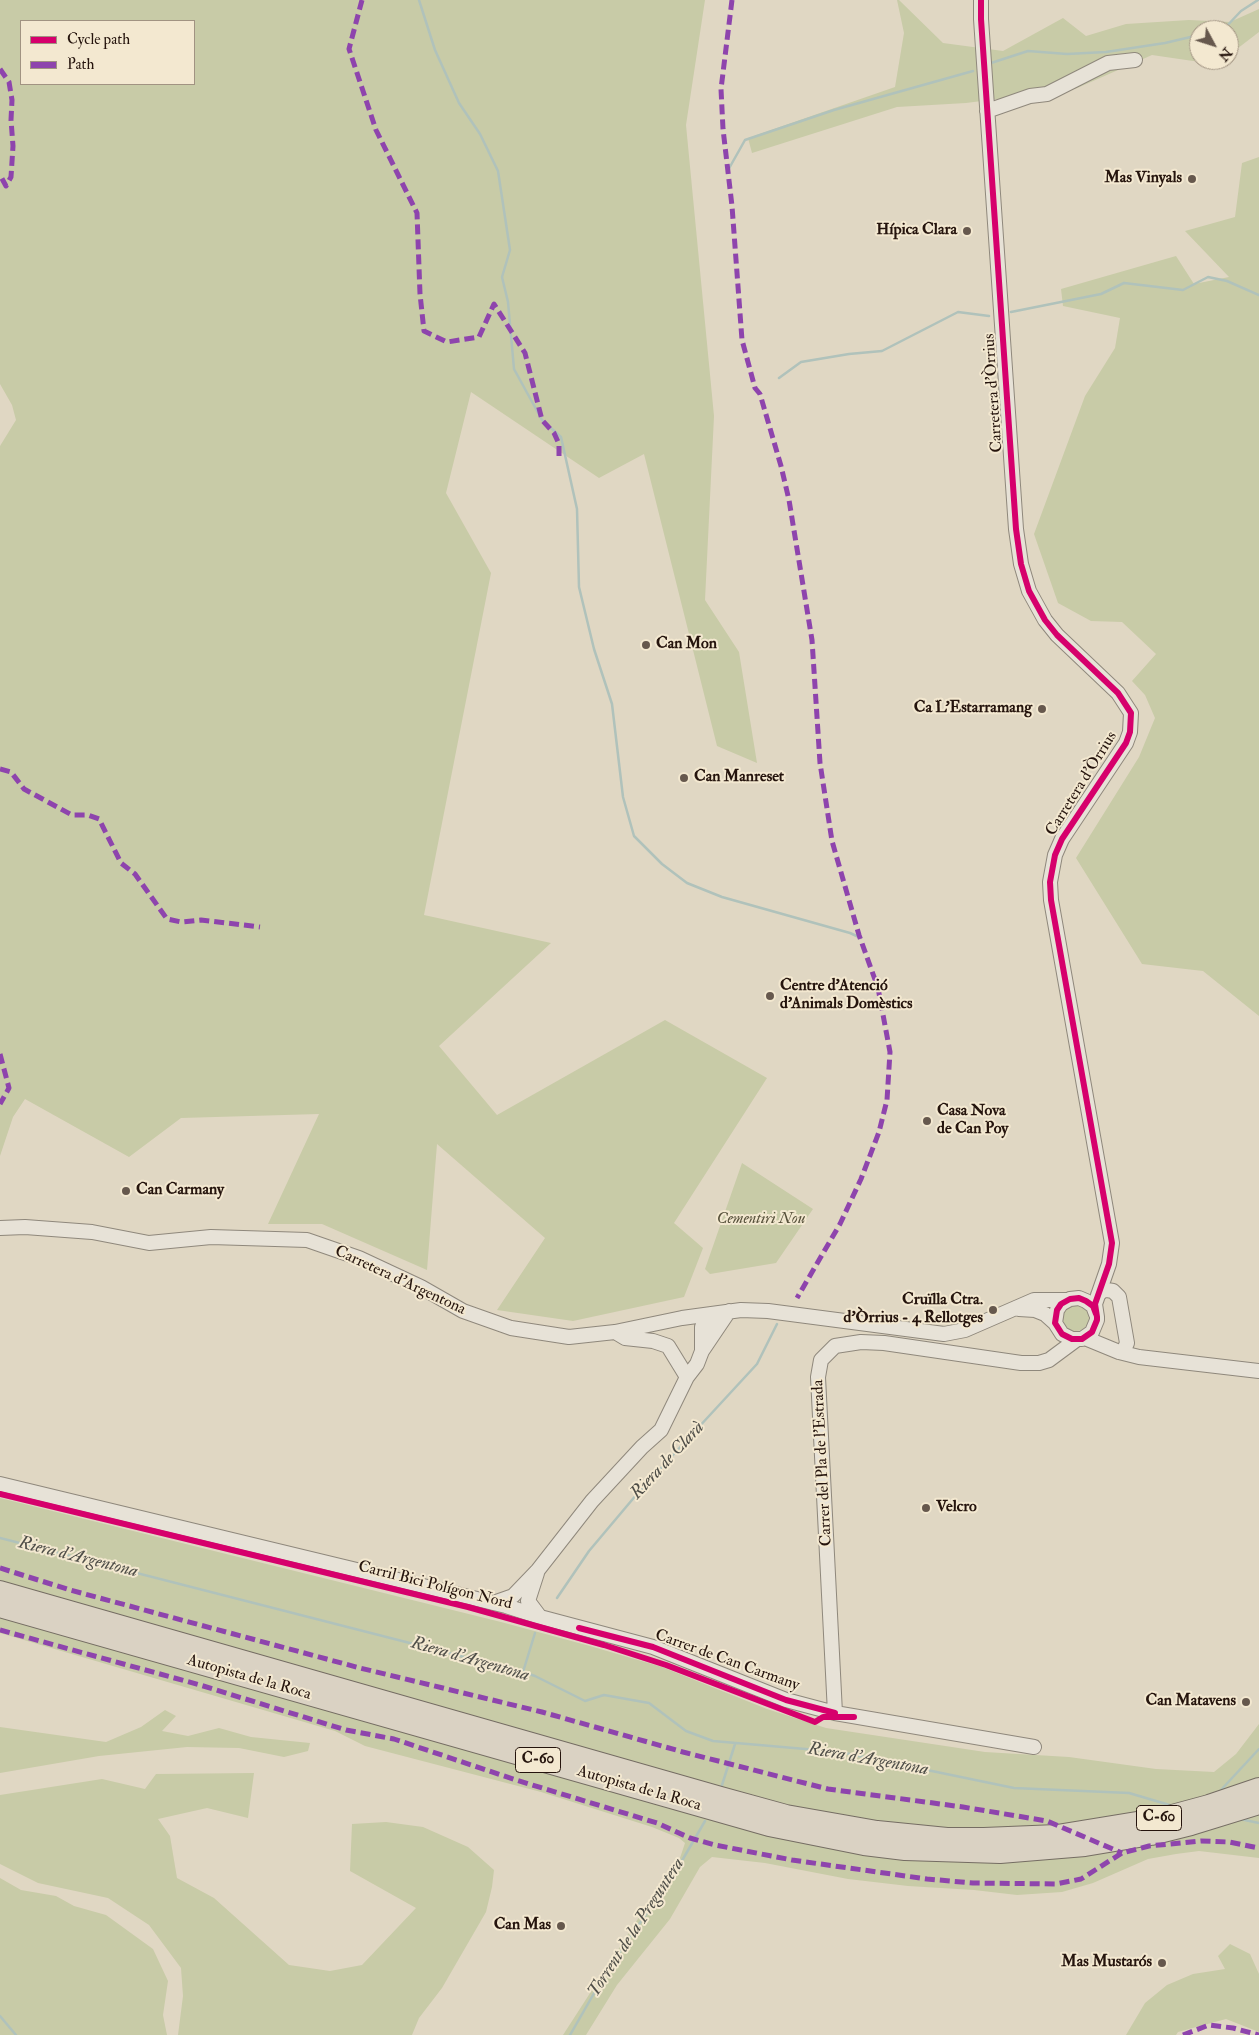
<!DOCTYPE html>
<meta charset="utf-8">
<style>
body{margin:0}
#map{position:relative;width:1259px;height:2035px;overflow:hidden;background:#e0d7c3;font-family:"IM FELL Double Pica",serif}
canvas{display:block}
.legend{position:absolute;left:20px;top:20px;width:175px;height:65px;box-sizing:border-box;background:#f3e8d0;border:1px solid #a19382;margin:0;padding:6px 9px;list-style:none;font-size:15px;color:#25140d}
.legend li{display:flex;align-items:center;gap:10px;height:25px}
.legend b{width:25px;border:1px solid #a19382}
.north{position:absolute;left:1189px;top:20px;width:50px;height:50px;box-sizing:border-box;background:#f3e8d0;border:1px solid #a19382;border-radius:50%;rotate:130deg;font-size:14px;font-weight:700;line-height:20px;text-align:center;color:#25140d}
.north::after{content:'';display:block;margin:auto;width:18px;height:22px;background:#66584d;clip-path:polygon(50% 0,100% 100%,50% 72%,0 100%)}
</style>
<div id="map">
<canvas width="1259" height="2035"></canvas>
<ul class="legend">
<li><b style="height:6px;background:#d6006c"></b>Cycle path</li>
<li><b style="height:6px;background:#8e44ad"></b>Path</li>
</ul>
<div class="north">N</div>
</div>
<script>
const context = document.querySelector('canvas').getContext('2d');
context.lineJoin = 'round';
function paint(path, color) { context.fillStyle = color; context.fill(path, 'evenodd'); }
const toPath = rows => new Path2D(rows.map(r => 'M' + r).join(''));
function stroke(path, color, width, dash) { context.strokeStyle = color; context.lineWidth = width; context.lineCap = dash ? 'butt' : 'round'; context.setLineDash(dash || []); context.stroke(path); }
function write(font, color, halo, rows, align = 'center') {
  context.font = font + ' "IM FELL Double Pica",serif'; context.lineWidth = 4; context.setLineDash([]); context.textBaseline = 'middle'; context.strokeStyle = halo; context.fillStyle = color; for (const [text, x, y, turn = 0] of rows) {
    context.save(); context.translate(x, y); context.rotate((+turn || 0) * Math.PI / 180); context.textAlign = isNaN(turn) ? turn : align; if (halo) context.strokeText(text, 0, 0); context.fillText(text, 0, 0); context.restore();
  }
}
paint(toPath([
 [0,0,705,0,686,125,714,416,705,600,739,652,757,763,717,746,644,454,599,478,471,392,446,493,491,573,424,915,551,943,439,1046,497,1115,665,1020,767,1078,674,1223,703,1248,684,1297,573,1321,497,1310,545,1238,437,1144,427,1270,322,1224,268,1224,319,1114,181,1118,129,1157,25,1099,13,1117,0,1156,0,446,16,420,12,405,0,384],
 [21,21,194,21,194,84,21,84],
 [897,0,899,0,943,43,1003,51,1063,18,1086,36,1126,24,1189,20,1230,22,1259,9,1259,32,1229,55,1229,30,1199,30,1199,60,1201,60,1193,61,1152,55,1075,89,966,103,897,107,752,153,748,138,895,87,904,33],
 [1259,157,1259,1016,1203,971,1142,964,1076,858,1139,757,1155,718,1145,695,1132,681,1156,654,1122,622,1091,621,1058,603,1034,534,1085,396,1115,348,1120,318,1063,306,1061,289,1176,256,1194,284,1229,277,1185,231,1235,217,1242,163],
 [742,1163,813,1209,776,1263,710,1274,705,1269],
 '1063 1318a13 13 0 1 1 26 0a13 13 0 1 1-26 0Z',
 [0,1498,501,1622,590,1646,662,1667,767,1709,826,1728,985,1752,1069,1757,1156,1769,1214,1772,1236,1754,1259,1724,1259,1858,1199,1851,1176,1854,1148,1859,1093,1883,1062,1892,1017,1895,974,1890,908,1886,848,1879,765,1863,712,1857,700,1867,670,1919,617,1985,586,2035,563,2035,654,1894,679,1861,685,1843,679,1838,652,1827,541,1792,365,1746,335,1731,0,1633],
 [165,1710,176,1716,162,1731,188,1736,219,1728,251,1737,310,1743,308,1751,284,1757,239,1748,187,1747,99,1756,0,1773,0,1727,106,1742,141,1727],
 [254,1773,248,1818,207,1808,158,1819,170,1836,177,1878,214,1898,289,1965,330,1971,362,1965,416,1908,350,1871,352,1824,386,1822,423,1827,468,1847,494,1870,492,1887,486,1912,442,1988,419,2018,412,2035,178,2035,183,1996,181,1968,149,1925,108,1898,38,1883,0,1864,0,1795,102,1779,145,1789,156,1774],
 [0,1878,21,1890,56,1896,74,1906,106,1915,153,1949,168,1981,163,2015,167,2035,0,2035],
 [1230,1944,1250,1954,1259,1974,1259,2032,1226,2019,1178,2032,1176,2035,1126,2035,1145,2003,1167,1985,1193,1974,1225,1969,1218,1956]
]), '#c8cba7');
stroke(toPath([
 [419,0,435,50,459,103,480,134,498,171,510,250,502,277,508,302,514,369,542,420,561,437,577,509,579,587,594,649,612,704,623,797,634,836,662,864,687,883,722,897,850,933,861,938],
 [1218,30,1224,29,1241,11,1258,0],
 [991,63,1028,51,1067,54,1106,52,1165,43,1199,35],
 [727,172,745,140,834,110,973,71],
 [1011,312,1101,294,1124,283,1183,290,1208,277,1227,281,1259,295],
 [779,378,801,362,849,354,882,351,958,312,989,316],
 [0,1538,523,1672,535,1676,585,1701,604,1695,649,1703,686,1731,713,1741,840,1752,1014,1788,1129,1793,1173,1806],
 [557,1598,589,1551,637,1494,757,1364,777,1324],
 [523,1672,535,1633],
 [722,1785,735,1744],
 [1220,1791,1259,1749],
 [1240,1819,1259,1823],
 [0,2016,16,2035],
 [570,2035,608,1969,676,1871,705,1821]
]), '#b0c2bb', 2.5);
const minor = toPath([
 [981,0,981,19,1016,529,1021,564,1029,591,1045,620,1057,635,1118,693,1131,713,1130,732,1126,743,1062,839,1055,855,1050,882,1051,900,1112,1243,1109,1264,1095,1304,1097,1317,1097,1320,1092,1332,1082,1339,1072,1339,1062,1334,1055,1323,1057,1310,1061,1304,1070,1299,1079,1298,1086,1301,1093,1306,1096,1314],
 [987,111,1030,96,1047,94,1108,63,1135,60],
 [0,1228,25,1227,92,1232,149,1243,211,1237,307,1240,359,1258,421,1287,463,1311,511,1328,569,1337,615,1332,682,1318,741,1310,768,1311,944,1334,965,1330,1034,1300,1067,1300],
 [1098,1295,1103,1290,1107,1290,1113,1291,1119,1297,1127,1343,1124,1350,1119,1352],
 [1019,1309,1035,1310,1045,1314,1055,1323],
 [615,1332,625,1338,653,1341,668,1346,687,1377],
 [1085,1338,1119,1352,1139,1357,1259,1371],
 [702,1350,702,1327,711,1314],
 [0,1484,506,1606,540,1617,653,1647,786,1700,835,1713,1034,1747],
 [537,1573,528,1601,540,1617],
 [493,1603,513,1596,538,1570,592,1501,642,1447,661,1430,687,1377,697,1364,702,1351,729,1311],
 [835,1713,818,1377,821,1360,835,1346,861,1342,884,1343,1021,1363,1039,1363,1049,1360,1076,1340]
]);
const highway = toPath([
 [0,1591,721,1797,786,1815,877,1831,947,1838,984,1838,1057,1835,1161,1818,1209,1805,1259,1788],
 [0,1607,769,1826,864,1845,905,1850,1000,1853,1085,1846,1151,1835,1191,1825,1259,1804]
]);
stroke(minor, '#8f887c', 16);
stroke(highway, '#756d63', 22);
stroke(minor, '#e7e2d7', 14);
stroke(highway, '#dad2c3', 20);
stroke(toPath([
 [362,0,349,49,376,130,417,213,420,294,424,331,447,342,479,337,494,304,525,353,542,420,554,433,559,444,559,457],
 [732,0,721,89,723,129,732,206,742,340,755,388,760,394,781,466,789,500,812,640,820,763,832,841,859,935,878,988,890,1052,887,1100,879,1132,861,1179,840,1224,797,1298],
 [0,69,9,82,12,100,11,120,13,146,11,177,6,186,0,175],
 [0,769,11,772,24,789,72,815,88,815,99,819,121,863,135,874,167,919,181,922,201,920,260,927],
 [0,1054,9,1088,0,1104],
 [0,1568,70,1590,360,1668,542,1712,683,1752,828,1789,963,1807,1047,1821,1122,1853],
 [0,1630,200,1685,346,1730,394,1739,516,1780,657,1823,690,1838,715,1845,792,1860,927,1879,973,1883,1056,1884,1081,1879,1122,1853,1149,1846,1201,1841,1229,1842,1259,1848],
 [1183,2035,1209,2025,1233,2028,1259,2035]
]), '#8e44ad', 5, [10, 5]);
stroke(toPath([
 [981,0,981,19,1016,529,1021,564,1029,591,1045,620,1057,635,1118,693,1131,713,1130,732,1126,743,1062,839,1055,855,1050,882,1051,900,1112,1243,1109,1264,1095,1304,1097,1317,1097,1320,1092,1332,1082,1339,1072,1339,1062,1334,1055,1323,1057,1310,1061,1304,1070,1299,1079,1298,1086,1301,1093,1306,1096,1314],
 [0,1494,468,1607,604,1645,666,1665,815,1722,823,1717,854,1717],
 [579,1628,653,1647,786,1700,835,1713]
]), '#d6006c', 6);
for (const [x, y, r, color] of [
 [1192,179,5,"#66584d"],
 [967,231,5,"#66584d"],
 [646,645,5,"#66584d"],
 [1042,709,5,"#66584d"],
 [684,778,5,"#66584d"],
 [770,996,5,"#66584d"],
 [927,1121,5,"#66584d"],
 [126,1191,5,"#66584d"],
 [993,1310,5,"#66584d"],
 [926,1508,5,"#66584d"],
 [1246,1702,5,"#66584d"],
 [561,1926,5,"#66584d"],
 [1162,1963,5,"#66584d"]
]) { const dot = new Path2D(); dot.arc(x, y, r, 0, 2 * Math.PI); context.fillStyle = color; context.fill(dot); stroke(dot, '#f3e8d0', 2); }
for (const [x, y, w] of [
 [538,1760,45],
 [1159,1818,45]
]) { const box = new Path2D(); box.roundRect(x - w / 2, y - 12.5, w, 25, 4); context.fillStyle = '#f3e8d0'; context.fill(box); stroke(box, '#25140d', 1); }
write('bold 15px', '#25140d', null, [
 ["C-60",538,1760],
 ["C-60",1159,1818]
]);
write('bold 16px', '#25140d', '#f3e8d0', [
 ["Mas Vinyals",1182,179],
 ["Hípica Clara",957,231],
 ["Can Mon",656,645,"left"],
 ["Ca L'Estarramang",1032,709],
 ["Can Manreset",694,778,"left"],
 ["Centre d'Atenció",780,987,"left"],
 ["d'Animals Domèstics",780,1005,"left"],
 ["Casa Nova",937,1112,"left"],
 ["de Can Poy",937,1130,"left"],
 ["Can Carmany",136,1191,"left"],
 ["Cruïlla Ctra.",983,1301],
 ["d'Òrrius - 4 Rellotges",983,1319],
 ["Velcro",936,1508,"left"],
 ["Can Matavens",1236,1702],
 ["Can Mas",551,1926],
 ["Mas Mustarós",1152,1963]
], 'right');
write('16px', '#25140d', '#f3e8d0', [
 ["Carretera d'Òrrius",994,393,-94],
 ["Carretera d'Òrrius",1082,784,-58],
 ["Carretera d'Argentona",400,1281,25],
 ["Carrer del Pla de l'Estrada",823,1463,-93],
 ["Carril Bici Polígon Nord",435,1586,14],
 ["Carrer de Can Carmany",727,1661,20],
 ["Autopista de la Roca",249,1678,16],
 ["Autopista de la Roca",639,1789,16]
]);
write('italic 16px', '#57513b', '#f3e8d0', [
 ["Cementiri Nou",761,1220]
]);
write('italic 18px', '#4f4e48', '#f3e8d0', [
 ["Riera de Clarà",668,1461,-47],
 ["Riera d'Argentona",78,1558,14],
 ["Riera d'Argentona",470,1660,16],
 ["Riera d'Argentona",868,1760,10],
 ["Torrent de la Preguntera",637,1928,-57]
]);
</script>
